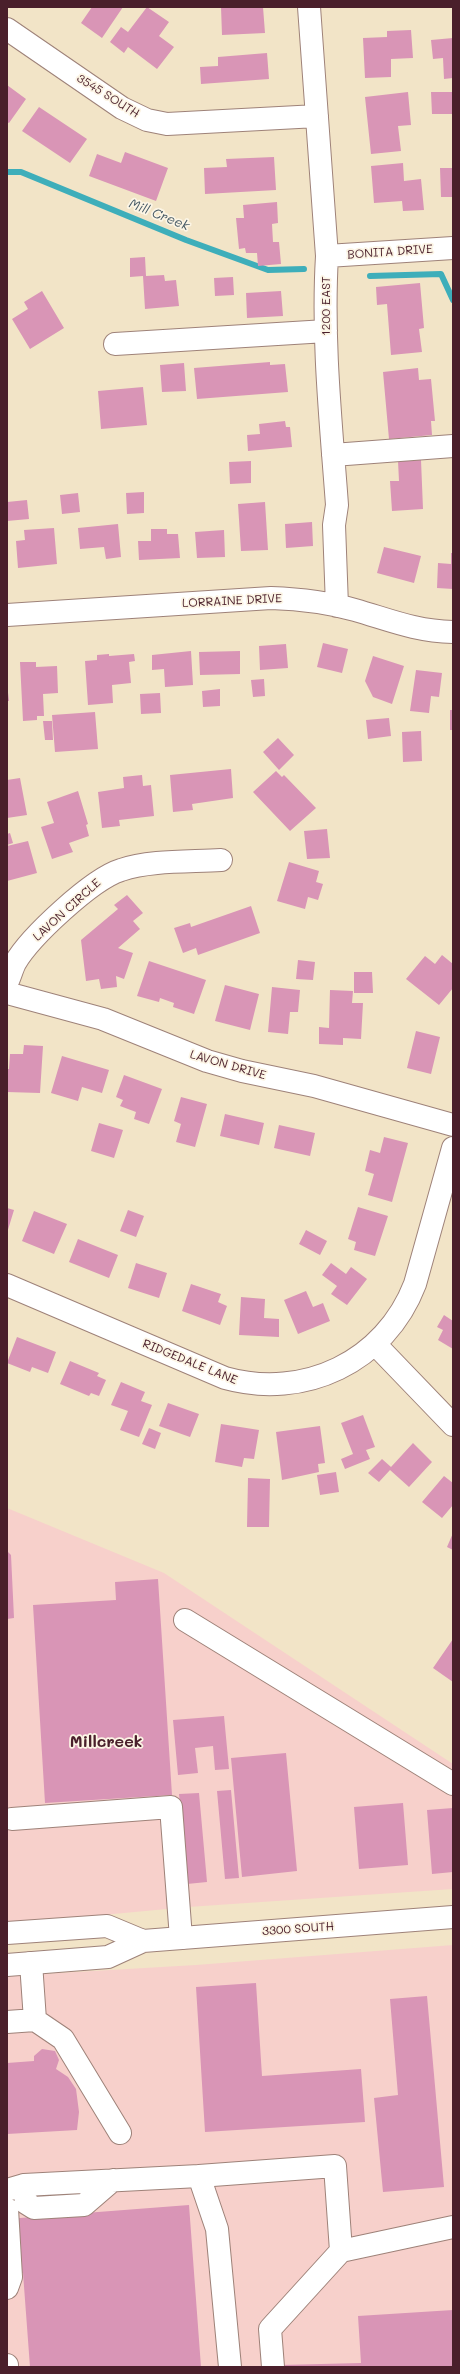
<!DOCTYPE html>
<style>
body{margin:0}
#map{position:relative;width:460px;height:2374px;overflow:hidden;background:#f2e4c7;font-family:Mali,sans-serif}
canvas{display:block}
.frame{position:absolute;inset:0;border:8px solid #4a1f2b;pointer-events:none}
</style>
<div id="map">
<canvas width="460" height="2374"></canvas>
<div class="frame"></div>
</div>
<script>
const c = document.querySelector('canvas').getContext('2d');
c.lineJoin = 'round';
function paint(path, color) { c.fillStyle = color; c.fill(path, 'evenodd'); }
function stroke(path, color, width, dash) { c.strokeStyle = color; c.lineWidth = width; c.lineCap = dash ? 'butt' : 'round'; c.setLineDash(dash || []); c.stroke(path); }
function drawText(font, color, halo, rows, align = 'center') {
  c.font = font + ' Mali,sans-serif'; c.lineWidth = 3.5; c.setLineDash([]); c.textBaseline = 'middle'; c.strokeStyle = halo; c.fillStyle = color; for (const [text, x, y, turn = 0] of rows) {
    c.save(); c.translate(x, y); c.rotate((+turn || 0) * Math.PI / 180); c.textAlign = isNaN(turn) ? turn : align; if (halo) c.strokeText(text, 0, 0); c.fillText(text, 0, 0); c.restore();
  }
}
const built = new Path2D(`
 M7,1508L164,1573L453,1764V1889L188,1907L7,1924Z
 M453,1945V2367H7V1976L196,1965Z`);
const stream = new Path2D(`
 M7,172H21L186,240L268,270L304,269
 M370,276L441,274L453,300`);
const building = new Path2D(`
 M92,7H123L102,38L81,23Z
 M147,7L169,22L159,36L174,47L157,69L128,47L124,53L110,42L121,27L128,32Z
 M221,7H263L265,33L222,35Z
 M411,30L413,58L391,59V77L365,78L363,38L387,37V31Z
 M453,38V78L444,79L443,58L433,59L431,40Z
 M267,53L269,79L201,84L200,67L218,66V57Z
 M7,85L26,99L9,123L7,122Z
 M408,92L411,125L398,126L401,151L371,154L365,97Z
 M431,92H453V114H432Z
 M39,107L87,139L70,163L22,131Z
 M125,152L168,168L156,201L89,176L97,154L121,163Z
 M274,157L276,190L205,194L204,168L227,167L226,159Z
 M403,163L404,181L421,179L424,210L403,211L402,201L374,203L371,166Z
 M440,168H453V197H441Z
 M277,202L278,223L272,224L273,242H279L281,264L258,266L257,253H246L245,248L239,249L236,218H244L243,205Z
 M145,257L146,276L164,275L165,281L176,280L179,306L145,309L143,276L130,277V258Z
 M233,277L234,295L215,296L214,278Z
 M420,283L424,328L419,329L422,352L391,355L387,304L377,305L376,287Z
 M42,291L64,328L30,349L12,319L28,309L24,302Z
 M281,291L283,316L247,318L246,293Z
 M270,362V365L285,364L288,392L197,399L194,368Z
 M184,363L186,391L162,392L160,365Z
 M418,368L419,380L431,379L435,421H431L432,435L389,439L383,372Z
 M143,387L147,425L101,429L98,391Z
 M285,421L286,427H290L292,447L248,451L247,435L260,434L259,424Z
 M421,460L423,509L392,511L390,481H399L398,461Z
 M251,461V483L230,484L229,462Z
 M144,492V513L127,514L126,493Z
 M78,493L80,512L62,514L60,495Z
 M27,500L29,519L7,521V502Z
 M265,502L268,550L241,551L238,504Z
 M312,522L313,546L286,548L285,524Z
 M118,524L121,557L106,559L104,547L80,549L78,528Z
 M54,528L57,564L18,568L16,541L25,540L24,530Z
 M151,529H167V534H178L180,558L139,560L138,541H151Z
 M224,530L225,557L197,558L195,532Z
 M384,547L421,556L414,583L377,573Z
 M451,553H453V589L437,588L438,563L451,564Z
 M323,643L348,649L342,673L317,667Z
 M286,644L288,668L260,670L259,646Z
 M191,651L193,685L165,687L164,669L152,670V655Z
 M240,651V674L200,675L199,652Z
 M109,654V656L134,654L135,661L129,662L131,683L112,685L113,703L88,705L85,661L97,660V655Z
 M373,656L404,666L392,704L373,697L365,681Z
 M20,662H36V667L57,666L58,693L43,694L44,716H37V720L23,721Z
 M416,670L442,673L439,697L431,696L429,713L410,711Z
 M264,679L265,696L253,697L251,680Z
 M7,684L9,701H7Z
 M220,689V706L203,707L202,691Z
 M160,693L161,713L141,714L140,694Z
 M450,710H453V730H450Z
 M95,712L98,749L55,752L52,715Z
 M389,718L391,736L368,739L366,720Z
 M43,721H52L53,740H45Z
 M421,731L422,761L403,762L402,732Z
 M278,738L294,755L279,770L263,752Z
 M231,769L233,798L192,804L193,810L173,812L170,775Z
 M276,771L282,777L284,775L316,808L290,831L253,792Z
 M142,775L143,786L151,785L154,816L119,820L120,826L102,828L98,792L124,788L123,777Z
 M20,778L27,815L7,818V780Z
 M78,791L88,824L86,825L89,836L69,843L73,852L52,859L41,827L54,823L47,802Z
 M327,829L330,858L307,859L304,831Z
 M10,833L13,843L7,845V834Z
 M28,841L37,873L7,881V846Z
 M289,862L319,871L316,882L323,884L318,900L308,897L305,909L277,901Z
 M127,895L143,913L133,921L140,929L118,948L133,953L124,979L116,976L117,987L101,989L99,979L86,981L81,940L118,909L114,905Z
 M251,906L260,933L198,955L196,948L183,953L174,928L190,923L191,927Z
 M442,955L453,964V988L439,1005L406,979L425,956L435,964Z
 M298,960L315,962L313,980L296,979Z
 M149,961L206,980L194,1014L173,1007L174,1003L160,998L159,1002L137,996Z
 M354,972H372L373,993H354Z
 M225,985L259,994L250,1030L215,1021Z
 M272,987L300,990L298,1012H290L288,1034L268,1032Z
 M330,990L353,991L352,1003H363L361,1039L343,1038V1045L319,1044V1027L329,1028Z
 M416,1031L440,1037L431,1074L407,1068Z
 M24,1045L43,1046L40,1093L7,1092V1069H9L10,1054H23Z
 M62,1056L109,1070L102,1093L82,1087L78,1101L51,1093Z
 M124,1075L162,1089L149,1124L134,1119L136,1112L120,1106L123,1100L116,1097Z
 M181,1097L207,1104L195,1147L176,1142L181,1124L174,1121Z
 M225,1114L264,1123L259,1145L220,1136Z
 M99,1123L123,1130L114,1158L91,1151Z
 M279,1125L315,1133L310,1156L274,1148Z
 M384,1137L408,1143L392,1202L368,1195L374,1174L365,1171L370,1150L380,1153Z
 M358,1207L388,1216L375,1256L354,1250L356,1242L348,1239Z
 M7,1208L14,1210L7,1233Z
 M128,1210L144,1216L136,1237L120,1231Z
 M34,1211L67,1224L54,1254L22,1241Z
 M306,1230L327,1241L320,1255L299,1244Z
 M78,1239L118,1255L109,1278L69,1262Z
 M136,1263L167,1273L159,1298L128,1288Z
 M331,1263L346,1274L351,1267L367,1279L347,1305L331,1294L337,1286L322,1275Z
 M191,1284L221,1294L218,1302L227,1306L220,1325L182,1311Z
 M306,1291L313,1307L323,1303L330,1321L298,1334L284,1300Z
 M241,1297L265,1299L264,1318L279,1319V1337L239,1335Z
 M444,1315L453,1321V1349L438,1340L443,1330L437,1327Z
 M17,1337L56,1352L48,1373L32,1367L30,1372L7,1363Z
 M70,1361L99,1373L97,1376L106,1380L99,1396L91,1393L89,1396L60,1384Z
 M121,1382L145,1392L141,1401L152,1405L139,1437L120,1430L128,1411L111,1405Z
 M168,1403L199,1414L190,1437L159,1426Z
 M363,1415L375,1447L366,1450L370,1459L345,1469L341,1459L353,1454L341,1423Z
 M221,1424L259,1430L254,1459L244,1458L242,1467L215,1462Z
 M320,1426L325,1463L318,1464L319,1472L282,1480L276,1432Z
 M149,1428L161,1433L155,1449L142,1444Z
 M413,1443L432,1462L409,1487L390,1470L379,1482L368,1473L382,1459L391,1467Z
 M336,1472L339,1492L320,1495L317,1475Z
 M444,1476L453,1483V1505L442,1518L422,1502Z
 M248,1478L270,1479L269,1527H247Z
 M453,1533V1550L447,1547Z
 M7,1551L11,1555L14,1618L7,1619Z
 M158,1579L172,1795L45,1803L33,1605L116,1600L115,1582Z
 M453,1639V1682L433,1668Z
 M224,1716L229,1769L215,1770L213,1746L195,1748L198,1773L178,1775L173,1720Z
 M286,1753L297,1871L242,1877L231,1758Z
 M231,1790L239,1878L225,1879L217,1791Z
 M199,1793L207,1882L187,1884L179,1794Z
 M403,1803L408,1865L359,1869L354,1807Z
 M453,1808V1872L432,1874L427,1810Z
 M256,1983L262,2076L361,2069L365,2122L205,2132L196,1987Z
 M427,1996L444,2187L383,2192L374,2098L398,2095L390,1999Z
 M42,2049L55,2051L59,2060L56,2069L68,2077L76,2089L79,2112L77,2130L7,2134V2063L34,2061V2056Z
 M189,2205L201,2367H30L23,2273L7,2274V2219Z
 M453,2310V2367H281V2365L361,2363L358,2316Z`);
const minor = new Path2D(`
 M309,7L327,256C322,339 331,423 337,505L334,525L337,606
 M7,29L122,108L147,120L167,124L317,116
 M327,256L453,248
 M115,344L326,331
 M333,455L453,446
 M7,615L271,598C300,599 327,602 355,610C390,620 415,631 453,632
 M7,983C10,977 12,969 15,963C30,937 92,879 121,870C150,860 190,862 221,860
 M7,993L103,1019L207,1061L242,1071L314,1086L453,1125
 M7,1285L225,1378C304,1400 385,1362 415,1284L453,1148
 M375,1344L453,1425
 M185,1620L453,1784
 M12,1819L171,1807L181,1938
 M35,2020L63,2039L120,2133
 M7,2022L35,2020L31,1963
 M199,2176L335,2166L341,2251L453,2227
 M24,2185L26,2203L34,2208L84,2205L113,2180
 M7,2190L24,2185L199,2176L217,2229L230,2367
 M7,2209L11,2277L7,2288
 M7,2365V2367
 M273,2367L270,2329L341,2251`);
const major = new Path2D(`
 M7,1933L107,1926L143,1941
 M7,1965L108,1957L143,1941L453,1917`);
const streetNames = [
 ["3545 SOUTH",108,96,32],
 ["BONITA DRIVE",390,252,-4],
 ["1200 EAST",326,306,-90],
 ["LORRAINE DRIVE",232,601,-3],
 ["LAVON CIRCLE",67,910,-42],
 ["LAVON DRIVE",228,1065,16],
 ["RIDGEDALE LANE",190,1362,22],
 ["3300 SOUTH",298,1929,-4]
];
const waterNames = [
 ["Mill Creek",159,215,22]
];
const districtNames = [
 ["Millcreek",106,1742]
];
paint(built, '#f7d0cb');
stroke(stream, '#3eaeba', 6);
paint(building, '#d995b6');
stroke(minor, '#9e8279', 24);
stroke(major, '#9e8279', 24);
stroke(minor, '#fff', 22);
stroke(major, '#fff', 22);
drawText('12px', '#4a1f2b', '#fcf5e5', streetNames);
drawText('italic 13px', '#455864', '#fcf5e5', waterNames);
drawText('bold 16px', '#4a1f2b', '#fcf5e5', districtNames);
</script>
